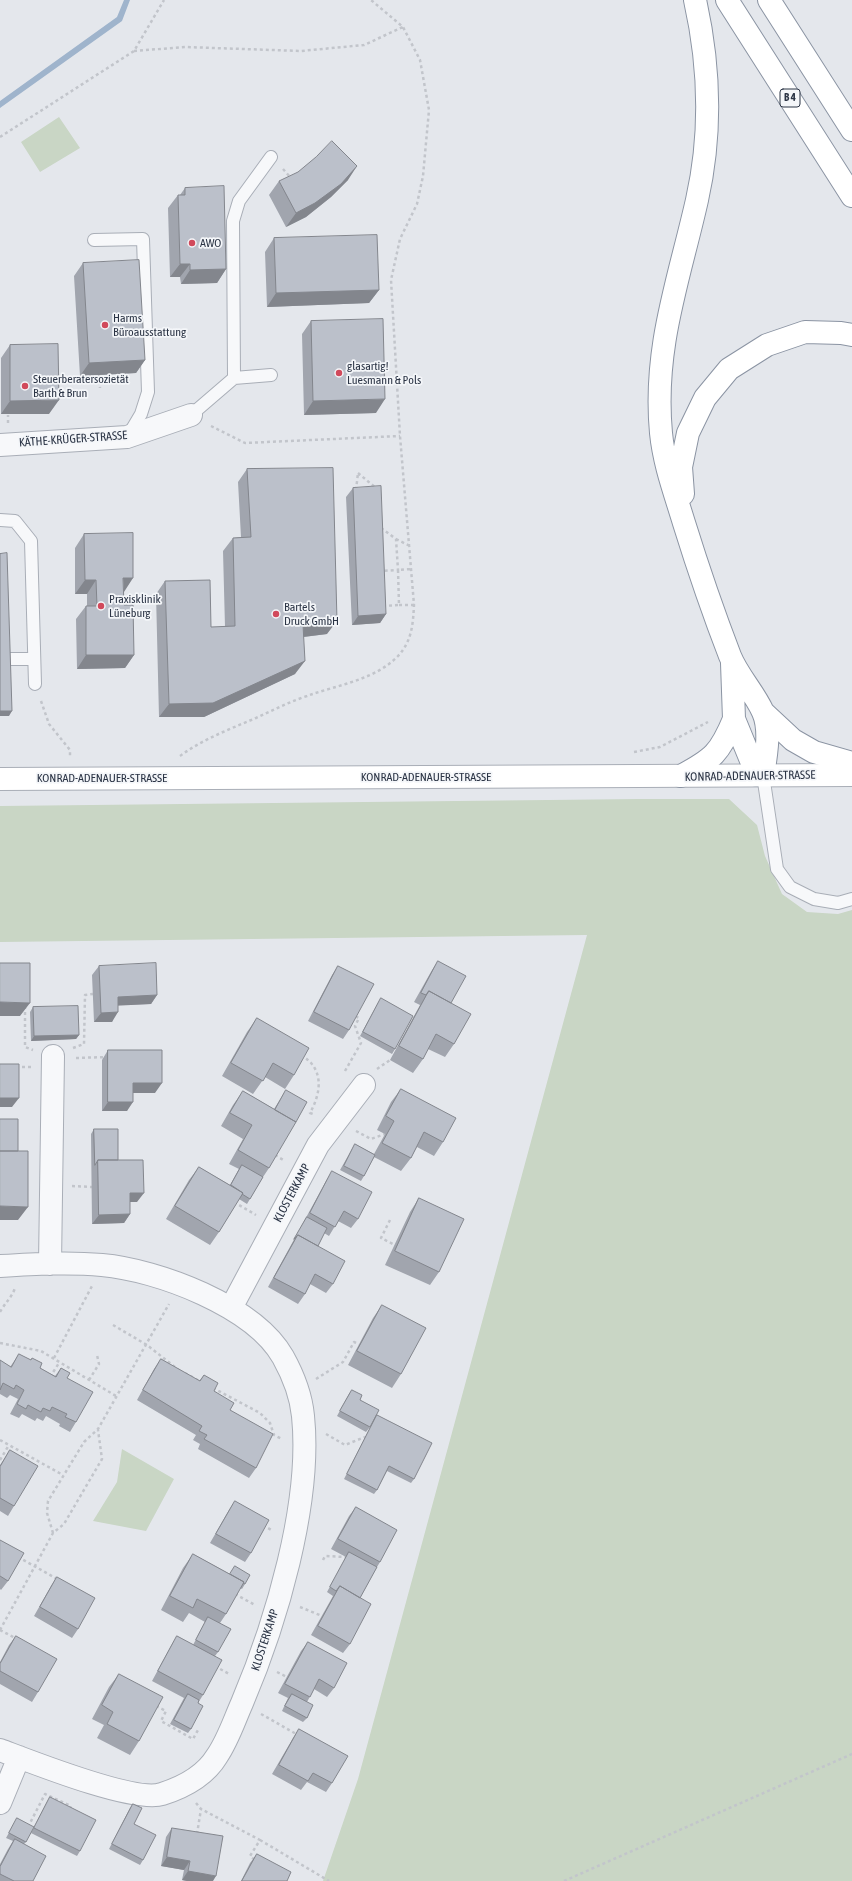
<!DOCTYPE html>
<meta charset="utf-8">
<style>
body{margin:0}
canvas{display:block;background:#e4e7ec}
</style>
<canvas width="852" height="1881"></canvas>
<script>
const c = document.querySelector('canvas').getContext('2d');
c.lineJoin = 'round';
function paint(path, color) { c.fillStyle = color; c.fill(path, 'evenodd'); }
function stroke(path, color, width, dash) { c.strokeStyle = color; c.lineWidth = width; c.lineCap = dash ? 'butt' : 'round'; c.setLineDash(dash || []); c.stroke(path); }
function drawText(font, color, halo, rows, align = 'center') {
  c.font = font + ' "Asap Condensed",sans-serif'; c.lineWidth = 3.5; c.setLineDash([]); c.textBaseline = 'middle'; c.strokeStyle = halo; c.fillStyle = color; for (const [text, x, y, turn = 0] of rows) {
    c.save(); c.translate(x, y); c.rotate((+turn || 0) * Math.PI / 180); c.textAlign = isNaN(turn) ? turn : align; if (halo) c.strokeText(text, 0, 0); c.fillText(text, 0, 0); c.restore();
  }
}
const green = new Path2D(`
 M59,117L80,148L40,172L21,142Z
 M639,799H729L757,825L765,856L782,894L807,912L838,914L852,910V1881H323L358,1779L587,935L0,942V806Z
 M122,1449L174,1479L146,1531L93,1521L117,1482Z`);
const water = new Path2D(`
 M124,0H130L122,21L0,108V101L117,17Z`);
const path = new Path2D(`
 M134,51L185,47L301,51L364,45L403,27
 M0,137L134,51L164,0
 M283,169L290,177
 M99,375L100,388
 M8,423V415
 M211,426L245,443L400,436
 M358,473L376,488
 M356,490L358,473
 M381,528L396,539L398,570L381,571
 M396,539L410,546
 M399,605H414
 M383,606L399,605L398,570L412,569
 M41,701L49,724L70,750V757
 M634,752L660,747L708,722
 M180,756C203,739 230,729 256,718C273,710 289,702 307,696C337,685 375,680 398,656C412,641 413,624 414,605L400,436L391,280L400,239L417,204L423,176L429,110L420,60L403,27L371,0
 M25,1006V1047L33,1050
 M73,1048L84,1044L85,995L93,994
 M301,1055C325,1069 321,1093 310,1113L313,1114
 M76,1058L107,1057
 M16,1067H31
 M377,1069L390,1060
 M345,1071L361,1043L355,1026L359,1018L355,1016
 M356,1131L371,1139L385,1134
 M275,1155L285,1161
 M72,1186L92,1187
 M234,1202L256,1215
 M390,1220L381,1238L395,1245
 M0,1312C5,1303 12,1297 15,1288
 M113,1325L147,1345L180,1371
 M0,1343L41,1351L116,1396
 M54,1358L92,1286
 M185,1373L201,1382
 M50,1377L59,1363
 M316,1379L343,1362L354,1342L359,1344
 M89,1380L99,1364L97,1355
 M213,1388L260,1413L270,1423L274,1435L282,1439
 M326,1434L345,1445L365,1437
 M0,1440L63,1475
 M0,1460L9,1445
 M263,1525L273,1531
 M53,1533L47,1513L48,1501L84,1442L98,1429L169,1304
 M18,1557L59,1580
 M323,1560L325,1556L346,1557
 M235,1594L255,1605
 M300,1607L322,1616
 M0,1630L53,1533L64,1524L102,1459L98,1430
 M0,1630L17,1639
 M215,1666L229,1674
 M277,1672L287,1677
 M156,1706L166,1711L161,1721L193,1739L198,1730
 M261,1714L298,1735
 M196,1803L201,1809L260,1840L250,1856L255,1860
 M28,1827L45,1794L71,1806L69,1810
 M197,1834L201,1809
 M260,1840L329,1881
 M564,1881L852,1754`);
const lane = new Path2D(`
 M94,240L143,239L148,392L141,414L128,436
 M234,378L271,375
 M191,415L234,378L233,221L239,201L271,157
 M0,520L15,521L31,541L35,684
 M7,659H34
 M763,775L777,869L790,887L814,899L838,903L852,899`);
const street = new Path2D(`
 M0,445L127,437L191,415
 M50,1264L53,1056
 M0,1266C34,1264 68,1262 102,1265C158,1270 254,1306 283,1357C293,1375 301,1395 303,1416C312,1503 276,1623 242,1703C234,1721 228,1740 217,1756C205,1776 184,1787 162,1794C134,1803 32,1762 0,1750
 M231,1308L318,1145L364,1085
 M0,1803L19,1757`);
const secondary = new Path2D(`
 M0,779L852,775`);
const highway = new Path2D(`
 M695,0C710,67 712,133 697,200C679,280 653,348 661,433C664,464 675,493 684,523C698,568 713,612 730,656C738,676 754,692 763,712C771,730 766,756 763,775
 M727,0L852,196
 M769,0L852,130
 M683,494L681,467L688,433L705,398L729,369L767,345L805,332L841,333L852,335
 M732,663L734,719L757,775
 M764,713L793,740L814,752L852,763
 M681,776C713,759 720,753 734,719`);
const wall = new Path2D(`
 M348,180L331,197L306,217L286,227L269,195L279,181Z
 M185,188L226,269L217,283L181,284L180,277H170L168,208L178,195H180Z
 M274,238L379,290L369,303L267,307L265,252Z
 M83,263L145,360L136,373L80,376L74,276Z
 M311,321L376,413L304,415L302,334Z
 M10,345L49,414H1V358Z
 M247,469L327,634L304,637L295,674L204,717H159L156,594L165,581L211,627H225L223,551L233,538L241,537L238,482Z
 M353,488L386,614L380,623L352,625L346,497Z
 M84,534L124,592V605L134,655L125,668L77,669L76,619L86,606H87V594H75V548Z
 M438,961L451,1003L454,1044L445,1057L428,1049L423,1059L413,1073L390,1060L420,1005L414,1002L432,970Z
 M99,966L157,995L151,1004L118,1005L112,1022H94L92,975Z
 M338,966L349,1030L343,1039L308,1021L332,975Z
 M381,998L395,1049L392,1054L360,1036L378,1003Z
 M33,1007L79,1035L76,1039L31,1041L30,1012Z
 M257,1018L294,1075L285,1089L265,1077L253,1094L222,1076L247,1032Z
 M108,1050L155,1093H133L127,1111H102V1060Z
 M401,1089L443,1142L434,1156L417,1147L411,1158L401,1171L374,1157L364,1176L361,1181L340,1170L352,1149L355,1144L374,1154L385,1134L377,1130L391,1102Z
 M286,1090L269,1168L263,1177L247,1204L239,1199L219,1232L210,1245L166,1219L189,1180L199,1167L230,1185L239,1169L229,1164L243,1139L221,1126L233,1105L243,1091L274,1109Z
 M94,1129L118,1160L137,1202H130V1214L124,1223L92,1224L91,1134Z
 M332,1171L358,1219L351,1228L338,1221L329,1236L324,1233L318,1246L333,1284L326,1293L310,1284L305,1294L298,1304L268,1287L326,1181Z
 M419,1198L439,1272L430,1285L385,1265L410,1212Z
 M382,1305L401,1374L392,1388L348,1365L373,1318Z
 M19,1354L40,1368L55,1376L61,1368L67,1378L76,1422L70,1432L59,1426L60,1424L46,1416L43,1421L37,1418L35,1421L22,1414L19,1418L10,1414L18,1399L10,1395L7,1398L0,1394V1360L10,1367Z
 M161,1359L199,1381L204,1375L214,1391L230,1410L256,1468L249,1478L198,1449L200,1444L193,1440L196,1435L137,1400L154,1369Z
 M352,1390L360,1400L370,1427L366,1432L337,1416L349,1394Z
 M377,1415L414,1479L411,1483L387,1471L377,1490L374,1494L344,1479L374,1420Z
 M10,1450L14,1506L8,1516L0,1511V1465Z
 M235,1501L251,1553L245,1562L210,1543L229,1510Z
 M356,1507L380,1562L377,1567L360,1598L350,1644L343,1653L311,1635L333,1596L327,1592L346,1557L331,1549L349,1516Z
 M0,1540L8,1581L1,1590L0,1589Z
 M193,1554L230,1574L235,1566L245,1584L242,1589L240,1588L226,1614L220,1623L218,1652L215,1656L203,1695L198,1703L191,1729L188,1733L170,1724L184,1698L152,1681L171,1646L177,1636L193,1645L205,1622L189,1613L183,1622L161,1610L183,1568Z
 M57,1577L78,1629L72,1638L34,1616L51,1586Z
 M16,1636L38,1692L32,1702L0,1684V1662L9,1645Z
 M308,1642L334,1688L327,1697L314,1689L307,1702V1718L303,1722L282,1711L288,1698L278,1693L301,1651Z
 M119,1674L139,1741L130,1755L97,1738L104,1725L92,1719L109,1687Z
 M299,1729L332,1783L326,1792L307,1782L301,1790L272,1774L293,1738Z
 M50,1797L80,1851L77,1856L31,1833L47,1802Z
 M133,1804L134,1824L143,1860L140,1865L109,1849L130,1808Z
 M17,1818L26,1842L24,1844L33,1881H0V1864L8,1849L13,1841L6,1838Z
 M172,1828L213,1881H187L182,1880L184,1870L161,1866L166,1837Z
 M257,1854L287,1881H241L250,1863Z`);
const shadedWall = new Path2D(`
 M357,166L348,180L331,197L306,217L286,227L296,213Z
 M180,264H190L180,277H170Z
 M226,269L217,283L181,284L190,270Z
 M379,290L369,303L267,307L276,293Z
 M145,360L136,373L80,376L89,363Z
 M385,399L376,413L304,415L313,401Z
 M59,400L49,414H1L10,401Z
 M123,578H133L124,592Z
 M85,580H96L87,594H75Z
 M386,614L380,623L352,625L358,616Z
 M337,621L327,634L294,638L303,625Z
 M86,655H134L125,668L77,669Z
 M305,661L295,674L204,717H159L169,704Z
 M0,711H12L9,716H0Z
 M157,995L151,1004L111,1006L118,997Z
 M0,1002L30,1003L20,1016H0Z
 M118,1012L112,1022H94L101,1013Z
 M79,1035L76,1039L31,1041L34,1036Z
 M133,1083H162L155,1093H127Z
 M0,1098H19L12,1107H0Z
 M108,1102H133L127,1111H102Z
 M130,1193H144L137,1202H124Z
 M0,1206L28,1207L18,1220H0Z
 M130,1214L124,1223L92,1224L99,1215Z
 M167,1857L190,1861L184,1870L161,1866Z
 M188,1871L216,1876L213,1881H187L182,1880Z`);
const building = new Path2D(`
 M332,141L357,166L341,184L315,203L296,213L279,181L298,172L316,157Z
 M224,186L226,269L190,270V264H180L178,195H185V188Z
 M377,235L379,290L276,293L274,238Z
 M139,260L145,360L89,363L83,263Z
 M383,319L385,399L313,401L311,321Z
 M58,344L59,400L10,401V345Z
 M333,468L337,621L303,625L305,661L213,703L169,704L165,581L210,580L211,627L235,626L233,538L251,537L247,469Z
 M381,486L386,614L358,616L353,488Z
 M133,533V578H123L124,605H133L134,655H86V606H97L96,580H85L84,534Z
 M7,553L12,711H0V554Z
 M438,961L466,976L451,1003L429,991L426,995L421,993Z
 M0,963H30V1003L0,1002Z
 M156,963L157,995L118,997V1012L101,1013L99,966Z
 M338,966L374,984L349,1030L314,1012Z
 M429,991L471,1014L454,1044L436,1034L423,1059L399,1046Z
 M381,998L413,1016L395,1049L363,1032Z
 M78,1006L79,1035L34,1036L33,1007Z
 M257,1018L309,1048L294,1075L273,1063L263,1081L231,1063Z
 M108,1050H162V1083H133V1102H108Z
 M0,1064H19V1098H0Z
 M401,1089L456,1118L443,1142L424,1132L411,1158L382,1143L394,1121L386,1116Z
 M286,1090L307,1102L296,1122L275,1110Z
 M243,1091L296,1122L269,1168L238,1150L252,1125L230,1113Z
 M0,1119H18V1151H0Z
 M94,1129H118V1160H98L95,1165Z
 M355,1144L375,1155L364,1176L344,1166Z
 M0,1151H28V1207L0,1206Z
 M98,1160H143L144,1193H130V1214L99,1215Z
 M242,1165L263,1177L250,1199L242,1194L243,1193L231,1185Z
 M199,1167L243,1193L219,1232L175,1206Z
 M332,1171L372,1192L358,1219L344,1211L335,1227L310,1213Z
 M419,1198L464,1219L439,1272L395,1251Z
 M307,1217L327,1228L318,1246L298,1235L294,1239Z
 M298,1235L345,1261L333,1284L315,1274L305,1294L274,1278Z
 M382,1305L426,1328L401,1374L357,1351Z
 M19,1354L31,1360L32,1358L42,1363L40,1368L56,1377L61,1368L70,1373L67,1378L93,1392L76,1422L65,1417L67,1414L52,1407L50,1411L43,1408L41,1412L28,1405L26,1409L17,1404L24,1390L16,1385L14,1389L3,1383L0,1390V1360L11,1367Z
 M161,1359L200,1381L204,1375L218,1383L214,1391L234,1403L230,1410L273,1434L256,1468L204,1439L207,1435L199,1431L202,1426L143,1390Z
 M352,1390L362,1395L360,1400L379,1410L370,1427L340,1411Z
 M377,1415L432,1443L414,1479L389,1466L377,1490L347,1474Z
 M10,1450L38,1466L14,1506L0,1498V1467Z
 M235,1501L269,1520L251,1553L216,1534Z
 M356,1507L397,1530L380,1562L338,1539Z
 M0,1540L24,1553L8,1581L0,1576Z
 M349,1552L377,1567L360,1598L340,1586L336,1591L330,1587Z
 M193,1554L244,1582L226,1614L197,1599L193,1608L170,1596Z
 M235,1566L250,1575L245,1584L243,1583L244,1582L230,1574Z
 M57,1577L95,1598L78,1629L40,1607Z
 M340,1586L371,1604L350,1644L318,1626Z
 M208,1617L231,1629L218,1652L196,1640Z
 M16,1636L57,1659L38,1692L0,1671V1664Z
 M177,1636L222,1660L203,1695L158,1671Z
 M308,1642L347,1663L334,1688L319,1679L310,1697L285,1684Z
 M119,1674L163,1697L139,1741L107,1724L113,1712L102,1705Z
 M188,1694L199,1700L198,1703L203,1706L191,1729L174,1720Z
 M292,1694L313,1705L307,1718L285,1706Z
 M299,1729L348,1756L332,1783L313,1773L308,1781L279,1765Z
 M50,1797L96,1820L80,1851L34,1828Z
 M133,1804L142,1808L134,1824L156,1835L143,1860L112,1844Z
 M17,1818L34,1827L26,1842L9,1833Z
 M172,1828L223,1836L216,1876L188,1871L190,1861L167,1857Z
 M15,1839L46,1856L33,1881H14L0,1874V1867Z
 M257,1854L291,1872L287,1881H242Z`);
const markers = [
 [192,243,4,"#d1495b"],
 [105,325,4,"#d1495b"],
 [339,373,4,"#d1495b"],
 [25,386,4,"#d1495b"],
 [101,606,4,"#d1495b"],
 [276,614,4,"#d1495b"]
];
const shields = [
 [790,98,20]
];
const shieldNames = [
 ["B 4",790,98]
];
const poiNames = [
 ["AWO",200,243],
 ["Harms",113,318],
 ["Büroausstattung",113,332],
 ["glasartig!",347,366],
 ["Luesmann & Pols",347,380],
 ["Steuerberatersozietät",33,379],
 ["Barth & Brun",33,393],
 ["Praxisklinik",109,599],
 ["Lüneburg",109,613],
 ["Bartels",284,607],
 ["Druck GmbH",284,621]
];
const streetNames = [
 ["KÄTHE-KRÜGER-STRASSE",73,439,-4],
 ["KONRAD-ADENAUER-STRASSE",750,776,-1],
 ["KONRAD-ADENAUER-STRASSE",426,777],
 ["KONRAD-ADENAUER-STRASSE",102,778],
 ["KLOSTERKAMP",292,1193,-62],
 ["KLOSTERKAMP",265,1640,-72]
];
paint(green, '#c9d6c5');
paint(water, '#9fb4cc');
stroke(lane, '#a9aeb7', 14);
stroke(street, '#a9aeb7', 24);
stroke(secondary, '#a9aeb7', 24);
stroke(highway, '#8b94a3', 24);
stroke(path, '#c2c5cb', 2.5, [3, 3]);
stroke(lane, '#f7f8fa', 12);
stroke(street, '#f7f8fa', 22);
stroke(secondary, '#fff', 22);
stroke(highway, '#fff', 22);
paint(wall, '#a1a5ae');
paint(shadedWall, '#83868d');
paint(building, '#bbc0ca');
stroke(building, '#83868d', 1);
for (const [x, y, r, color] of markers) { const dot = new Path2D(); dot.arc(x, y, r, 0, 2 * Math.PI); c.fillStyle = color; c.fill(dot); stroke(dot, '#f4f6f9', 1.5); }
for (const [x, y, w] of shields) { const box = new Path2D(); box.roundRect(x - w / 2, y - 9, w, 18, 3); c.fillStyle = '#f4f6f9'; c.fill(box); stroke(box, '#2b3445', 1); }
drawText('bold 11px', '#2b3445', null, shieldNames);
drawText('12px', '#2b3445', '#f4f6f9', poiNames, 'left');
drawText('12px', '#2b3445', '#f4f6f9', streetNames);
</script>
